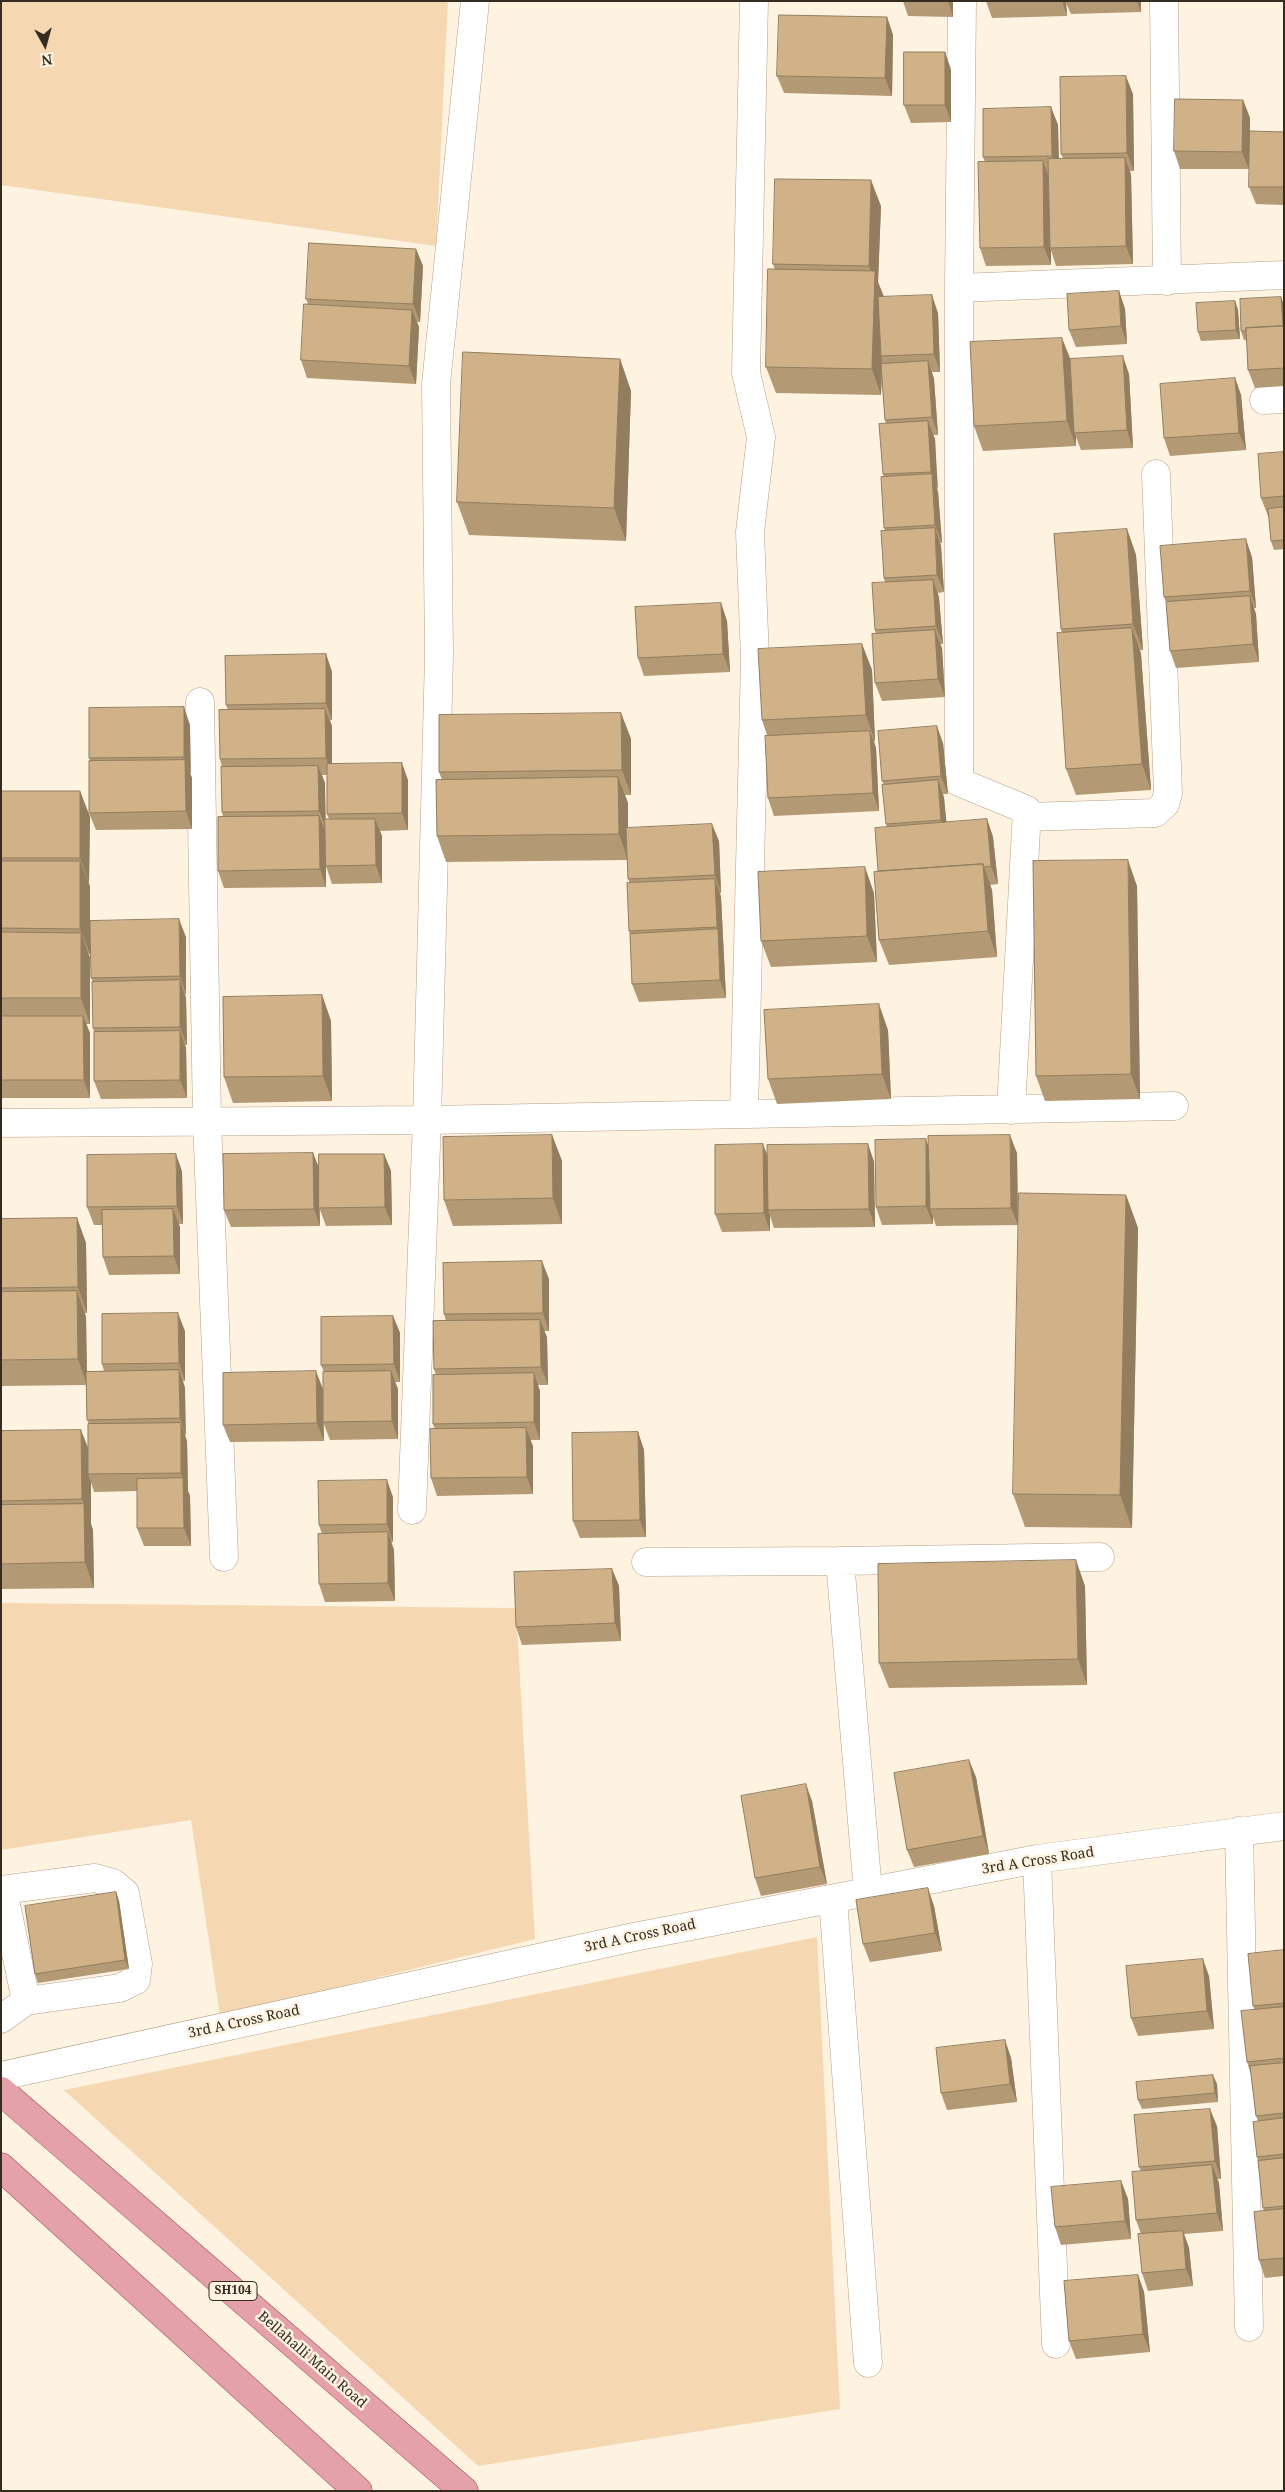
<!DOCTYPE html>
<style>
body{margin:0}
#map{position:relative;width:1285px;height:2492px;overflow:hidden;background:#fef2e1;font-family:"Noto Serif",serif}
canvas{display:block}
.frame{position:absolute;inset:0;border:2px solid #342c21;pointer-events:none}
.north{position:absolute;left:20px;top:20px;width:50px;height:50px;-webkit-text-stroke:4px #fef2e1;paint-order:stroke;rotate:173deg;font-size:14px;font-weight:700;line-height:20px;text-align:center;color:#342c21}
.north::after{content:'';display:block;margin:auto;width:18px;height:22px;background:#342c21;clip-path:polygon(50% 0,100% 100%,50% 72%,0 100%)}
</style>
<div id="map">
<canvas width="1285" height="2492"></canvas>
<div class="frame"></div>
<div class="north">N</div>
</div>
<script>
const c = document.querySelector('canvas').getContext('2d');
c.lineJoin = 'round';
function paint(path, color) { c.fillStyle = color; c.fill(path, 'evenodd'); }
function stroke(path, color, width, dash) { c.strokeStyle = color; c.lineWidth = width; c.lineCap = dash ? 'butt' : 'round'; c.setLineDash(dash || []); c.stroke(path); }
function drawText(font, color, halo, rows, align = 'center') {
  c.font = font + ' "Noto Serif",serif'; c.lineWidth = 5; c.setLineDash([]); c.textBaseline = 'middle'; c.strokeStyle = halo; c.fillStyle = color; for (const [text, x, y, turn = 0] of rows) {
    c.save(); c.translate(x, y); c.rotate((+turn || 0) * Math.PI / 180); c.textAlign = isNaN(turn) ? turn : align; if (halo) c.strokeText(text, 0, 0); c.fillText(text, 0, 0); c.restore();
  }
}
const green = new Path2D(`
 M1,1H448L436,246L1,185Z
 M1,1603L516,1608L535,1939L220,2016L191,1820L1,1850Z
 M817,1937L840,2409L478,2466L64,2090Z`);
const minor = new Path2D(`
 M962,1L959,288V782L1027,810L1011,1110
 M1164,1L1167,281
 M959,288L1284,275
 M1264,400L1284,399
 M200,702L207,1120L224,1557
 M1027,817L1155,813L1165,804L1168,793L1156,474
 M744,1113L755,659L750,532L761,437L746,373L754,1
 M1,1123L427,1120L1174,1106
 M412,1510L427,1120L439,655L436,384L475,1
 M646,1562L840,1561
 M1239,1831L1249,2327
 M1037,1859L1056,2344
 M1,1890L95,1878L113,1883L125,1893L138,1964L136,1980L120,1988L26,2001L1,2019
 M3,1890L26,2001
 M868,1892L840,1561L1100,1557
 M833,1899L868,2363
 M1,2076L634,1937L1037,1859L1284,1826`);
const major = new Path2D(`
 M1,2091L464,2491
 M1,2167L358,2491`);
const wall = new Path2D(`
 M903,1H953V17L908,16Z
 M986,1H1141V12L1071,14L1066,3L1067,16L992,18Z
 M887,17L893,35L892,96L784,93L777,76Z
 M945,52L951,70V122L911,123L904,105Z
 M1133,94L1134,171H1130L1131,175L1133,264L1056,266L1051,250V265L986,266L980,248L985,162L983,157L1051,107L1058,125L1059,158H1063L1061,154Z
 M1243,100L1250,118L1249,169H1180L1174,151Z
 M1284,132V205L1256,204L1249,187Z
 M881,206L878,282L884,297L938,313L940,372H932L934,379L938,435H933L935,439L937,490L938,492L942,543H940L941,546L944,592L938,593L939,598L943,644H940L942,648L945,697L882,701L875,683L876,634L875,630L885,583L884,578L886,531L884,528V477L883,474L886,424L885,420L882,377L881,395L776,393L766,367L775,270L773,264Z
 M416,249L423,266L420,322H417L419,327L416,384L307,378L301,360L308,304L306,299Z
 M1119,291L1125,309L1127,344L1076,347L1069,330Z
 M1281,297L1284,305V386L1255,388L1248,370L1247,340H1244L1241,331Z
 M1235,301L1238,310L1240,339L1201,341L1198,332Z
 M620,359L631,391L626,541L469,535L457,502Z
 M1070,359L1129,374L1133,448L1081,450L1076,437V446L983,451L974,426Z
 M1235,378L1241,395L1246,450L1170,456L1164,438Z
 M1284,452V549L1274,550L1271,541L1269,515L1268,516L1261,498Z
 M1127,529L1136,555L1143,650H1140L1141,654L1151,790L1076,795L1066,769L1062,633L1061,629Z
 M1252,557L1256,608H1254L1256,614L1259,662L1176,668L1170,651L1166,602L1164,597Z
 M721,603L727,621L730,672L644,676L638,658Z
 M862,644L872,670L875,741H874L876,748L879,811L774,816L768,798L767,735L762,720Z
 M326,654L332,672V720H330L332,726V764L408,780V830L380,831L382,836V883L332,884L326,866V887L224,888L218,871L223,817L222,812V767L220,759L228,710L226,705ZM322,775H327V814L329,819H325V783Z
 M621,713L631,739V795H625L628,803V828L719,841L721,893H720L721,897L726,998L639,1002L632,984L630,934L629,931L630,883L628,879L627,860L446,862L437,836L442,780L439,772Z
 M190,725V774L192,778V829L96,830L89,813L90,761L89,758Z
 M943,743L948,794H943L944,798L946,823L987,819L993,837L998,884L990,885L992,890L997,957L889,965L879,940L878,871L887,827L886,824L884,785L882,781Z
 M1,791H80L90,817L89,883L90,887V954H89L90,958V1024H86L90,1033V1098H1Z
 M1137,886L1140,1099L1045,1101L1036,1076Z
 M874,893L877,962L771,967L761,941Z
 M186,937V994H185L186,998L187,1045H185L186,1048L187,1098L101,1099L94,1081V1032L93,1028V982L91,978Z
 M322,995L331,1021L332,1101L233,1103L224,1077Z
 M888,1030L891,1099L777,1104L768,1079Z
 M552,1135L562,1161V1224L453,1226L444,1200Z
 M868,1144L874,1162L875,1227L774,1228L770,1216V1231L722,1232L715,1214L767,1156Z
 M929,1148L1017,1153L1018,1225L936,1226L933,1217V1224L882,1225L876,1207Z
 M313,1153L319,1168L384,1154L391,1171L392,1225L326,1226L320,1210V1226L231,1227L224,1210Z
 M182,1171L183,1224H178L180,1227V1274L109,1275L103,1257L102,1225H94L87,1207Z
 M1126,1195L1138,1228L1132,1528L1025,1527L1013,1494Z
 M77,1218L86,1243L87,1313H85L86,1317L87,1372L104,1371L102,1364L185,1331V1381H183L185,1388V1436L187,1441L188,1491L190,1496L191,1546H144L137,1528V1491L94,1492L91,1482V1524L93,1530L94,1588L1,1589V1431L88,1448L89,1424L87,1420L86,1385L1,1386V1219Z
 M549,1279V1331H544L547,1337L548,1385H538L540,1391V1440H530L533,1446V1494L437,1496L431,1478L435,1429L433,1424L436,1375L434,1369L446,1321L444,1314Z
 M393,1316L400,1333V1382H395L398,1389V1439L330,1440L323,1422L324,1441L230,1442L223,1425L323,1389L324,1372L321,1365Z
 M638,1432L644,1450L646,1537L580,1538L573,1521Z
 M393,1497V1542H391L394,1550L395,1601L325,1602L319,1584L322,1534L319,1525Z
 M612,1569L619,1586L621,1641L522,1645L516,1627Z
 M1085,1586L1087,1685L889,1688L879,1663Z
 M976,1777L989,1854L914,1867L907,1850Z
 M812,1801L827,1884L761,1896L755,1878Z
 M116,1892L119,1901L129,1969L38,1983L35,1974Z
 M934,1906L942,1951L870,1962L863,1944Z
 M1284,1950V2276L1265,2278L1259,2260L1264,2211L1263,2208L1258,2161L1257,2157L1258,2121L1256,2116L1251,2075L1247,2062L1255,2010L1253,2006Z
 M1209,1976L1214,2029L1138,2036L1131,2018Z
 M1005,2040L1011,2058L1017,2102L947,2110L941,2093Z
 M1217,2084L1218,2102L1142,2109L1138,2100Z
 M1217,2126L1221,2179H1217L1219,2183L1223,2231L1184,2234L1189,2248L1193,2286L1148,2291L1142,2273L1141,2234L1136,2220L1141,2171L1139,2167Z
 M1121,2181L1128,2199L1131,2239L1061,2245L1055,2227Z
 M1138,2275L1144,2292L1150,2352L1076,2359L1069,2341Z`);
const shadedWall = new Path2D(`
 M948,1H953V17Z
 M1062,1H1066L1067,16Z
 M1137,1H1141V12Z
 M887,17L893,35L892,96L885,78Z
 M945,52L951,70V122L945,105Z
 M1126,76L1133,94L1134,171L1127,153Z
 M1243,100L1250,118L1249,169L1242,152Z
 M1051,107L1058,125L1059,174L1052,156Z
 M1125,158L1131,175L1133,264L1126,246Z
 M1043,161L1049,178L1050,248L1051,250V265L1044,247Z
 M871,180L881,206L878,282L884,297L881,356L882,361L881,395L872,369L874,281L869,266Z
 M416,249L423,266L420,322L413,304Z
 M1119,291L1125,309L1127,344L1121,326Z
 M932,295L938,313L940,372L934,354Z
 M1281,297L1284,305V331L1283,329Z
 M1235,301L1238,310L1240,339L1236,330Z
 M412,310L419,327L416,384L409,366Z
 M1062,338L1072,363L1074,433L1076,437V446L1067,421Z
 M1123,356L1129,374L1133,448L1127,430Z
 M620,359L631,391L626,541L614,508Z
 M928,361L934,379L938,435L932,417Z
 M1235,378L1241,395L1246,450L1239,433Z
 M928,421L935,439L938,490L931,472Z
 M932,474L938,492L942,543L935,525Z
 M935,528L941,546L944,592L937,575Z
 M1127,529L1136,555L1143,650L1133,624Z
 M1246,539L1252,557L1256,608L1250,591Z
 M933,580L939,598L943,644L936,626Z
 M1250,596L1256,614L1259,662L1253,644Z
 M721,603L727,621L730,672L723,654Z
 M1132,628L1141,654L1151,790L1142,764Z
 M935,630L942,648L945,697L938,679Z
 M862,644L872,670L875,741L866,715Z
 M326,654L332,672V720L326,703Z
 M184,707L190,725L191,774L184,757Z
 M325,709L332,726V775L326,758Z
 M621,713L631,739V795L622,770Z
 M937,726L943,743L948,794L941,776Z
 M870,731L876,748L879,811L873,793Z
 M185,760L192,778V829L186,811Z
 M402,763L408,780V830L402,813Z
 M318,766L325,783L326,828L319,811Z
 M618,777L628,803V860L619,834Z
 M938,780L944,798L948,837L941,820Z
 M80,791L90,817L89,883L80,858Z
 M319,816L326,833V887L320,869Z
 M375,819L382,836V883L376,865Z
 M987,819L993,837L998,884L991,866Z
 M712,824L719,841L721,893L715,875Z
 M1128,860L1137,886L1140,1099L1131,1074Z
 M80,861L90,887V954L80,929Z
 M983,864L992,890L997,957L988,931Z
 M865,867L874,893L877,962L867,936Z
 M715,879L721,897L726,998L720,980Z
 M179,919L186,937V994L180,976Z
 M81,933L90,958V1024L81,998Z
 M180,980L186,998L187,1045L180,1027Z
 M322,995L331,1021L332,1101L323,1076Z
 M879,1004L888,1030L891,1099L882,1074Z
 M83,1016L90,1033V1098L84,1080Z
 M180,1031L186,1048L187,1098L180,1080Z
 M552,1135L562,1161V1224L553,1198Z
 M1010,1135L1017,1153L1018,1225L1011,1208Z
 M926,1139L932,1157L930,1209L933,1217V1224L926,1206Z
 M763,1144L770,1162L768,1210L770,1216V1231L764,1213Z
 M868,1144L874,1162L875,1227L869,1209Z
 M313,1153L320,1171L319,1208L320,1226L314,1209Z
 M176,1154L182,1171L183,1224L177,1206Z
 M384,1154L391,1171L392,1225L385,1207Z
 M1126,1195L1138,1228L1132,1528L1120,1495Z
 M173,1209L180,1227V1274L174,1256Z
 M77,1218L86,1243L87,1313L78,1287Z
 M542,1261L549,1279V1331L543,1313Z
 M77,1291L86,1317L87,1385L78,1359Z
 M178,1313L185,1331V1381L179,1363Z
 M393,1316L400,1333V1382L394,1364Z
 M540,1320L547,1337L548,1385L541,1367Z
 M179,1370L185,1388L186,1436L180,1418Z
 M316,1371L323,1389L324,1441L317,1423Z
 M391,1371L398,1389V1439L392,1421Z
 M534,1373L540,1391V1440L534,1422Z
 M181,1423L187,1441L188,1491L181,1473Z
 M526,1428L533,1446V1494L527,1477Z
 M81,1430L91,1455L88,1474L91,1482V1524L93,1530L94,1588L85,1562L84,1504L82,1499Z
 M638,1432L644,1450L646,1537L640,1520Z
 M183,1478L190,1496L191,1546L184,1528Z
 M387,1480L393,1497V1542L387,1524Z
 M388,1532L394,1550L395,1601L388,1583Z
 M1076,1560L1085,1586L1087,1685L1078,1659Z
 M612,1569L619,1586L621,1641L615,1623Z
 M969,1760L976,1777L989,1854L983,1836Z
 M806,1784L812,1801L827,1884L820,1867Z
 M928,1888L934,1906L942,1951L935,1933Z
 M116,1892L119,1901L129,1969L125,1960Z
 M1203,1959L1209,1976L1214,2029L1207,2011Z
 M1005,2040L1011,2058L1017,2102L1010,2084Z
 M1213,2075L1217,2084L1218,2102L1215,2093Z
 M1210,2109L1217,2126L1221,2179L1215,2161Z
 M1212,2165L1219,2183L1223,2231L1217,2213Z
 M1121,2181L1128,2199L1131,2239L1125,2221Z
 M1183,2231L1189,2248L1193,2286L1186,2269Z
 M1138,2275L1144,2292L1150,2352L1143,2334Z`);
const building = new Path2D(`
 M779,15L887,17L885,78L777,76Z
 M904,52H945V105H904Z
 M1126,76L1127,153L1061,154L1060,77Z
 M1175,99L1243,100L1242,152L1174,151Z
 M1051,107L1052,156L983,157V109Z
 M1250,131L1284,132V187H1249Z
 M1125,158L1126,246L1050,248L1048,159Z
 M1043,161L1044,247L980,248L978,162Z
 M775,179L871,180L869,266L773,264Z
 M309,243L416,249L413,304L306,299Z
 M768,269L875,271L872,369L766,367Z
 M1119,291L1121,326L1069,330L1067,294Z
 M932,295L934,354L881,356L878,297Z
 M1281,297L1283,326L1246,328V331H1241L1240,299Z
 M1235,301L1236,330L1198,332L1196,303Z
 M304,304L412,310L409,366L301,360Z
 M1284,326V368L1248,370L1246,328Z
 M1062,338L1067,421L974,426L970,342Z
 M463,352L620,359L614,508L457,502Z
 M1123,356L1127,430L1074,433L1070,359Z
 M928,361L932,417L885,420L881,364Z
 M1235,378L1239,433L1164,438L1160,384Z
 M928,421L931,472L883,474L879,424Z
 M1284,452V496L1261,498L1258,454Z
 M932,474L935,525L884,528L881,477Z
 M1284,507V540L1271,541L1268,509Z
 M935,528L937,575L884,578L881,531Z
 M1127,529L1133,624L1061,629L1054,534Z
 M1246,539L1250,591L1164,597L1160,546Z
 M933,580L936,626L875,630L872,583Z
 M1250,596L1253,644L1170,651L1166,602Z
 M721,603L723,654L638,658L635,607Z
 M1132,628L1142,764L1066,769L1057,633Z
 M935,630L938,679L875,683L872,634Z
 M862,644L866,715L762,720L758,649Z
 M326,654V703L226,705L225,656Z
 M184,707V757L89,758V708Z
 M325,709L326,758L220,759L219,710Z
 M621,713L622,770L439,772V715Z
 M937,726L941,776L882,781L878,731Z
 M870,731L873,793L768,798L765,736Z
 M185,760L186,811L89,813V761Z
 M402,763V813L327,814V764Z
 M318,766L319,811L222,812L221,767Z
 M618,777L619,834L437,836L436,780Z
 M938,780L941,820L886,824L882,785Z
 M1,791H80V858H1Z
 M319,816L320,869L218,871V817Z
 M325,819H375L376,865L326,866Z
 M987,819L991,866L984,867L983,864L878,871L875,828Z
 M712,824L715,875L628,879L626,828Z
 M1128,860L1131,1074L1036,1076L1033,861Z
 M1,861H80V929L1,928Z
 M983,864L988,931L879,940L874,872Z
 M865,867L867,936L761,941L758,872Z
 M715,879L717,927L629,931L627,883Z
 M179,919L180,976L91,978L90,921Z
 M718,929L720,980L632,984L630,934Z
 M1,932L81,933V998H1Z
 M180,980V1027L93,1028L92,982Z
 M322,995L323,1076L224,1077L223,997Z
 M879,1004L882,1074L768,1079L764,1010Z
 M1,1016H83L84,1080H1Z
 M180,1031V1080L94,1081V1032Z
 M552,1135L553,1198L444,1200L443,1137Z
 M1010,1135L1011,1208L930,1209L928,1136Z
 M926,1139V1206L876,1207L875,1140Z
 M763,1144L764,1213L715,1214V1145Z
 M868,1144L869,1209L768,1210L767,1145Z
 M313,1153L314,1209L224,1210L223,1154Z
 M176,1154L177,1206L87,1207V1155Z
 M319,1154H384L385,1207L319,1208Z
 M1019,1193L1126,1195L1120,1495L1013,1494Z
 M173,1209L174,1256L103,1257L102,1210Z
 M77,1218L78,1287L1,1288V1219Z
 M542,1261L543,1313L444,1314L443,1263Z
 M77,1291L78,1359L1,1360V1292Z
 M178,1313L179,1363L102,1364V1314Z
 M393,1316L394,1364L321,1365V1317Z
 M540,1320L541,1367L434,1369L433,1321Z
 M179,1370L180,1418L87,1420L86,1372Z
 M316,1371L317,1423L223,1425V1373Z
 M391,1371L392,1421L323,1422V1372Z
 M534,1373V1422L433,1424V1375Z
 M181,1423V1473L88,1474V1424Z
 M526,1428L527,1477L431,1478L430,1429Z
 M81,1430L82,1499L1,1501V1431Z
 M638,1432L640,1520L573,1521L572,1433Z
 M183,1478L184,1528H137V1479Z
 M387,1480V1524L319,1525L318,1481Z
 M84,1504L85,1562L1,1564V1505Z
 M388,1532V1583L319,1584L318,1534Z
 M1076,1560L1078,1659L879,1663L878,1564Z
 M612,1569L615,1623L516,1627L514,1572Z
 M969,1760L983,1836L907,1850L894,1773Z
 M806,1784L820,1867L755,1878L741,1796Z
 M928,1888L935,1933L863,1944L856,1900Z
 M116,1892L125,1960L35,1974L25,1906Z
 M1284,1950V2003L1253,2006L1248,1954Z
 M1203,1959L1207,2011L1131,2018L1126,1966Z
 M1284,2007V2058L1247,2062L1241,2011Z
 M1005,2040L1010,2084L941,2093L936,2048Z
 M1284,2063V2113L1256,2116L1250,2066Z
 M1213,2075L1215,2093L1138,2100L1136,2082Z
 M1210,2109L1215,2161L1139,2167L1134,2115Z
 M1284,2118V2154L1257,2157L1253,2122Z
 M1284,2158V2206L1263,2208L1258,2161Z
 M1212,2165L1217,2213L1136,2220L1132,2172Z
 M1121,2181L1125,2221L1055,2227L1051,2187Z
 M1284,2209V2258L1259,2260L1254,2212Z
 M1183,2231L1186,2269L1142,2273L1138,2234Z
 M1138,2275L1143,2334L1069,2341L1064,2281Z`);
const shields = [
 [233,2291,48]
];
const shieldNames = [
 ["SH104",233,2291]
];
const streetNames = [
 ["3rd A Cross Road",1038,1861,-9],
 ["3rd A Cross Road",640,1936,-12],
 ["3rd A Cross Road",244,2022,-12],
 ["Bellahalli Main Road",312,2360,41]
];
paint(green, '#f5d8b2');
stroke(minor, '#b4a186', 29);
stroke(major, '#9b4f54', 29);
stroke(minor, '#fff', 28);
stroke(major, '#e4a1a9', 28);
paint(wall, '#b49975');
paint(shadedWall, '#927d5f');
paint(building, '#d1b288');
stroke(building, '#927d5f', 1);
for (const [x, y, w] of shields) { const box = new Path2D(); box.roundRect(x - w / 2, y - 9.5, w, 19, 4); c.fillStyle = '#fef2e1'; c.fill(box); stroke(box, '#342c21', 1); }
drawText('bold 12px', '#342c21', null, shieldNames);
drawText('14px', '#342c21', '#fef2e1', streetNames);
</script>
